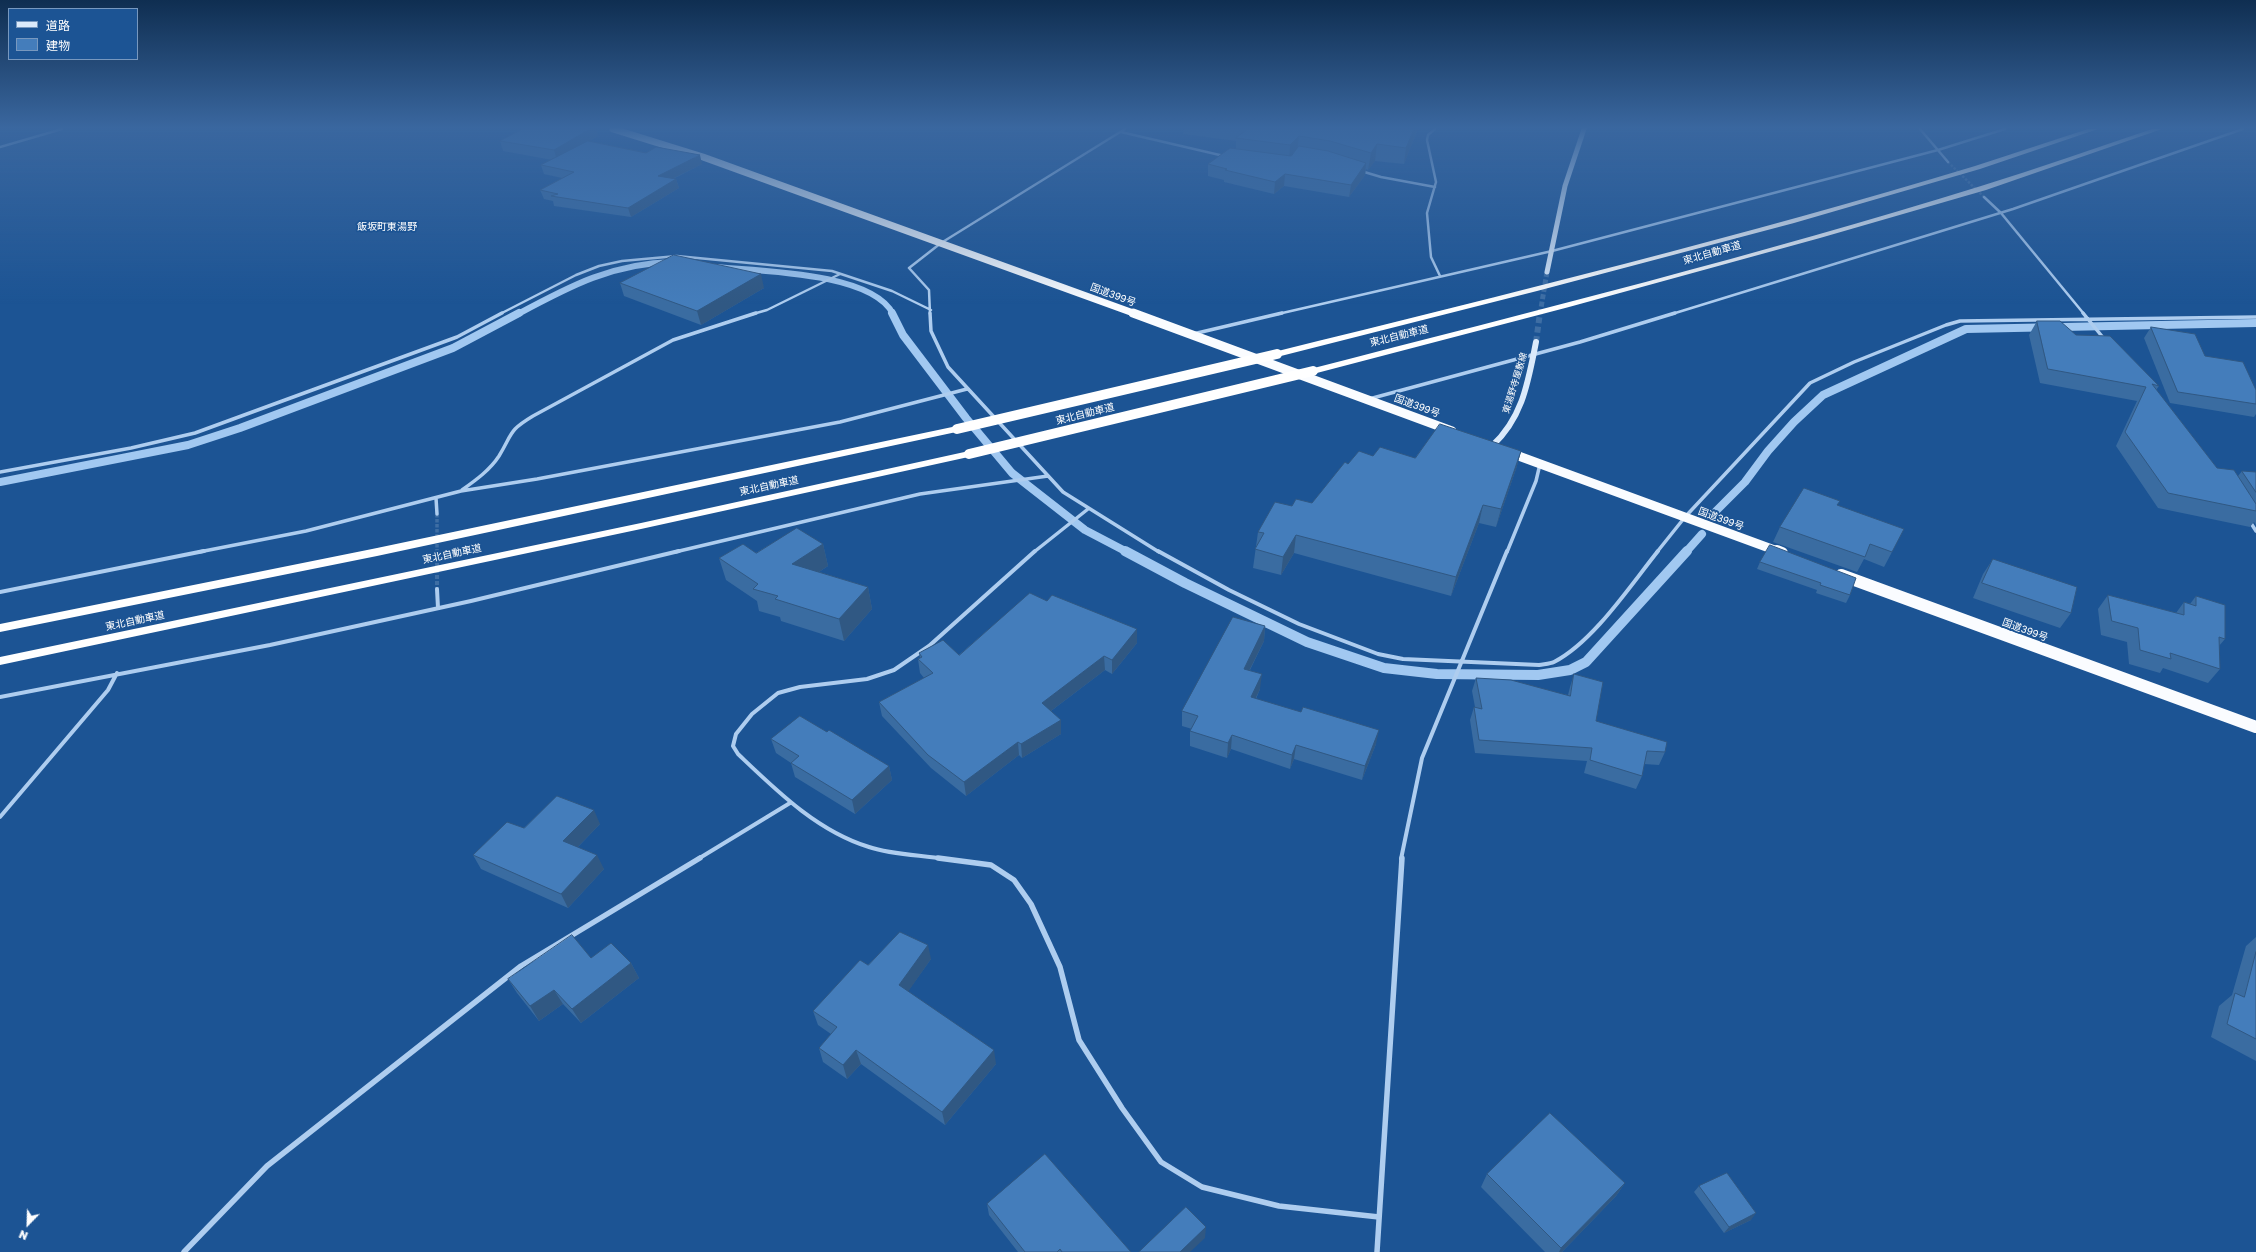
<!DOCTYPE html>
<meta charset="utf-8">
<style>
body{margin:0}
#map{position:relative;width:2256px;height:1252px;overflow:hidden;background:#1c5494;font-family:"Golos Text","Noto Sans JP",sans-serif}
canvas{display:block}
.legend{position:absolute;left:8px;top:8px;width:130px;height:52px;box-sizing:border-box;background:#1c5494;border:1px solid #7798bf;margin:0;padding:5px 7px;list-style:none;font-size:12px;color:#fff}
.legend li{display:flex;align-items:center;gap:8px;height:20px}
.legend b{width:20px;border:1px solid #7798bf}
.north{position:absolute;left:8px;top:1204px;width:40px;height:40px;-webkit-text-stroke:3px #1c5494;paint-order:stroke;rotate:203deg;font-size:11px;font-weight:700;line-height:16px;text-align:center;color:#fff}
.north::after{content:'';display:block;margin:auto;width:14px;height:18px;background:#fff;clip-path:polygon(50% 0,100% 100%,50% 72%,0 100%)}
</style>
<div id="map">
<canvas width="2256" height="1252"></canvas>
<ul class="legend">
<li><b style="height:5px;background:#dbeafb"></b>道路</li>
<li><b style="height:11px;background:#447dbb"></b>建物</li>
</ul>
<div class="north">N</div>
</div>
<script>
const c = document.querySelector('canvas').getContext('2d');
c.lineJoin = 'round';
function stroke(path, color, width, dash) { c.strokeStyle = color; c.lineWidth = width; c.lineCap = dash ? 'butt' : 'round'; c.setLineDash(dash || []); c.stroke(path); }
function paint(path, color) { c.fillStyle = color; c.fill(path, 'evenodd'); }
function drawText(font, color, halo, rows, align = 'center') {
  c.font = font + ' "Golos Text","Noto Sans JP",sans-serif'; c.lineWidth = 3.5; c.setLineDash([]); c.textBaseline = 'middle'; c.strokeStyle = halo; c.fillStyle = color; for (const [text, x, y, turn = 0] of rows) {
    c.save(); c.translate(x, y); c.rotate((+turn || 0) * Math.PI / 180); c.textAlign = isNaN(turn) ? turn : align; if (halo) c.strokeText(text, 0, 0); c.fillText(text, 0, 0); c.restore();
  }
}
const streamFar2 = new Path2D(`
 M716,267C758,271 872,272 893,314
 M518,314C570,286 613,263 674,262`);
const streamFar1 = new Path2D(`
 M892,313L903,335L966,418L1012,473L1085,530L1127,552
 M0,482L188,445L240,428L453,348L519,313
 M1716,511L1745,482L1768,451L1794,422L1823,395L1966,329L2256,323
 M1686,552L1702,534`);
const stream = new Path2D(`
 M1125,551L1185,583L1307,642L1384,668L1437,674L1538,675L1570,670L1586,662L1687,551`);
const minorTunnelFar2 = new Path2D(`
 M1948,162L1984,197`);
const minorTunnelFar1 = new Path2D(`
 M437,514V552`);
const minorTunnel = new Path2D(`
 M437,551V589`);
const secondaryTunnelFar1 = new Path2D(`
 M1540,314L1547,272`);
const secondaryTunnel = new Path2D(`
 M1536,342L1540,313`);
const minorFar3 = new Path2D(`
 M1435,129L1428,135L1427,140L1436,182L1427,213L1431,257L1440,276
 M1920,129L1948,162
 M1121,132L1224,156
 M0,147L62,129
 M1361,171L1381,177L1435,187
 M1984,197L2001,213L2084,314
 M500,314L576,275L599,266L622,261L677,256L832,271L892,291L931,310
 M753,314L767,310L840,274
 M930,314L929,290L909,268L941,243L1125,129
 M1278,314L1552,251L1938,150L2005,129
 M1672,314L2013,209L2243,129`);
const minorFar2 = new Path2D(`
 M930,313L931,331L948,367L1063,492L1159,552
 M2083,313L2105,340
 M1193,334L1282,313
 M1369,399L1580,342L1675,313
 M0,472L131,448L195,433L457,337L502,313
 M462,490C476,480 490,470 499,456C513,433 508,431 533,416L673,340L756,313
 M436,498L437,514
 M2249,520L2256,531
 M199,552L306,531L461,491L537,479L840,422L967,389
 M675,552L920,494L1048,476
 M1034,552L1088,509
 M1507,552L1536,481L1540,464
 M1657,552L1685,517L1810,383L1854,362L1946,325L1960,321L2256,317`);
const minorFar1 = new Path2D(`
 M1158,551L1229,590L1299,624L1378,654L1403,659L1539,665C1544,664 1550,664 1554,662C1593,642 1630,586 1658,551
 M437,589L438,608
 M0,592L204,551
 M0,697L270,645L471,601L679,551
 M0,817L108,690L117,673
 M698,859L790,803
 M945,859C921,855 893,855 869,847C817,831 777,791 738,754L733,746L736,734L752,714L778,693L800,687L867,679L894,670L929,646L1035,551
 M1401,859L1422,758L1507,551`);
const minor = new Path2D(`
 M938,858L991,865L1014,880L1031,904L1060,967L1079,1040L1122,1108L1161,1162L1202,1187L1279,1206L1379,1217
 M184,1252L267,1166L521,966L700,858
 M1377,1252L1402,858`);
const secondaryFar1 = new Path2D(`
 M1547,272L1565,186L1584,129`);
const secondary = new Path2D(`
 M1492,446C1523,417 1528,382 1536,342`);
const trunkFar2 = new Path2D(`
 M613,129L703,157L1136,314`);
const trunkFar1 = new Path2D(`
 M1133,313L1452,431
 M1505,451L1780,552`);
const trunk = new Path2D(`
 M1777,551L1782,553
 M1841,575L2256,727`);
const motorway = new Path2D(`
 M2088,129H2098L1980,169L1794,223L1537,291L1277,357L1272,354L1274,352C1509,294 1744,236 1975,166C2013,154 2050,141 2088,129Z
 M2152,129H2162L1986,190L1820,238L1569,307L1313,374L1308,371L1310,369C1534,311 1760,255 1981,186C2039,168 2095,148 2152,129Z
 M957,426L962,429L961,431L377,556L0,632V624L377,548Z
 M969,451L974,454L973,456L641,529L0,665V657L641,523Z`);
const motorwayBridge = new Path2D(`
 M957,429L1277,354
 M969,454L1313,371`);
const wall = new Path2D(`
 M523,129H596L598,136L589,141L702,164L673,179H676L679,188L631,217L554,206L553,201L544,199L540,190L562,178L544,174L541,165L552,160L503,151L500,141Z
 M1184,129H1418L1404,164L1375,161L1368,170L1366,169L1365,175L1349,197L1284,186L1274,194L1224,182V180L1208,176V164L1236,149V141L1183,134Z
 M620,283L764,288L701,325L624,296Z
 M2037,321L2076,335L2159,386L2156,390L2217,468L2238,476L2242,471L2256,472V525L2254,522L2250,527L2158,508L2116,446L2137,401L2040,383L2029,335Z
 M2151,327L2205,356L2256,390V414L2254,417L2170,403L2144,338Z
 M1521,451L1516,469L1496,527L1479,523L1451,596L1294,553L1281,575L1253,568L1258,532L1292,506L1312,503L1348,464L1373,456L1415,458Z
 M1838,505L1892,552L1884,567L1864,559L1857,572L1773,542L1780,527Z
 M823,544L828,566L819,572L868,587L872,609L844,641L781,621L780,617L759,611L757,601L726,580L719,558L756,553Z
 M1770,545L1850,595L1846,603L1816,593L1817,590L1757,569L1760,562Z
 M1993,559L2071,613L2060,628L1973,598L1983,574Z
 M2108,595L2176,613L2184,602L2190,604L2196,596L2225,639L2219,646L2220,669L2208,683L2163,668L2160,673L2129,664L2127,642L2101,635L2098,609Z
 M1265,626L1264,641L1250,670L1260,689L1256,699L1376,744L1362,780L1294,759L1290,769L1231,749L1227,758L1190,746V731L1192,729L1182,726V711Z
 M1137,643L1112,674L1105,670L1051,711L1061,734L1022,758L1019,755L966,796L931,768L882,716L879,702L924,678L920,673L918,659L920,658L919,653L959,655Z
 M1574,674L1596,721L1665,752L1659,765L1644,764L1642,776L1636,789L1584,773L1587,761L1475,753L1470,720L1474,707H1475L1472,691L1476,678L1568,695L1570,687Z
 M827,732L889,766L892,780L855,814L795,777L791,763L776,753L771,739Z
 M600,824L578,847L604,869L568,908L481,869L473,855L524,828Z
 M2256,937V1061L2211,1037L2219,1006L2232,995L2246,946Z
 M591,958L631,963L639,978L581,1023L563,1004L539,1021L517,993L508,979Z
 M931,959L908,991L996,1064L945,1125L861,1064L847,1079L823,1062L819,1048L831,1034L818,1025L813,1011L868,965Z
 M1487,1174L1625,1183L1616,1196L1562,1252H1545L1481,1187Z
 M1699,1186L1751,1220L1724,1233L1694,1192Z
 M987,1204L1131,1252H1018L989,1215Z`);
const shadedWall = new Path2D(`
 M590,129H596L598,136L557,160L554,150Z
 M1414,129H1418L1417,130L1404,164L1406,148Z
 M1299,136L1297,152L1289,162L1290,145Z
 M1377,144L1375,161L1368,170L1371,153Z
 M700,155L702,164L660,185L658,176Z
 M1366,163L1365,175L1349,197L1351,185Z
 M1285,174L1284,186L1274,194L1275,182Z
 M676,179L679,188L631,217L628,208Z
 M761,274L764,288L701,325L697,311Z
 M1521,451L1516,469L1496,527L1501,509Z
 M1483,505L1479,523L1451,596L1456,577Z
 M1296,535L1294,553L1281,575L1283,557Z
 M823,544L828,566L797,586L792,564Z
 M868,587L872,609L844,641L839,619Z
 M1265,626L1264,641L1243,683L1244,669Z
 M1137,629V643L1112,674V660Z
 M1104,656L1105,670L1043,717L1042,703Z
 M1262,674L1260,689L1249,712L1251,697Z
 M1061,720V734L1022,758L1021,744Z
 M1379,730L1376,744L1362,780L1365,766Z
 M1232,735L1231,749L1227,758L1228,743Z
 M1018,742L1019,755L966,796L964,782Z
 M1296,745L1294,759L1290,769L1292,755Z
 M889,766L892,780L855,814L852,800Z
 M594,810L600,824L570,855L563,841Z
 M597,855L604,869L568,908L561,894Z
 M928,945L931,959L903,999L899,985Z
 M631,963L639,978L581,1023L572,1009Z
 M554,990L563,1004L539,1021L530,1006Z
 M856,1050L861,1064L847,1079L843,1065Z
 M994,1050L996,1064L945,1125L942,1112Z
 M1625,1183L1616,1196L1562,1252H1559L1561,1248Z
 M1756,1213L1751,1220L1724,1233L1729,1227Z
 M1206,1227L1205,1238L1190,1252H1180Z`);
const building = new Path2D(`
 M523,129H590L554,150L500,141Z
 M1248,129H1414L1406,148L1377,144L1371,153L1330,141L1299,136L1290,145L1236,138Z
 M588,141L646,153L656,147L700,155L658,176L676,179L628,208L551,196L558,194L540,190L574,172L541,165Z
 M1299,146L1328,151L1366,163L1351,185L1285,174L1275,182L1225,170L1227,169L1208,164L1230,148L1291,156Z
 M674,255L761,274L697,311L620,283Z
 M2037,321H2060L2076,335L2110,336L2159,386L2152,384L2217,468L2234,470L2256,504V511L2168,493L2125,432L2146,387L2048,369Z
 M2151,327L2195,334L2205,356L2243,362L2256,390V404L2178,392Z
 M1440,424L1521,451L1501,509L1483,505L1456,577L1296,535L1283,557L1255,549L1264,533L1258,532L1275,502L1292,506L1296,499L1312,503L1345,462L1348,464L1359,451L1373,456L1380,447L1415,458Z
 M2242,471L2256,472V492Z
 M1804,488L1840,501L1837,505L1904,529L1892,552L1870,544L1865,557L1780,527Z
 M797,528L823,544L792,564L868,587L839,619L775,599L778,596L753,589L758,584L719,558L743,544L756,553Z
 M1770,545L1856,578L1850,595L1820,585L1821,583L1760,562Z
 M1993,559L2077,587L2071,613L1982,583Z
 M1030,593L1047,601L1052,595L1137,629L1112,660L1104,656L1042,703L1061,720L1021,744L1018,742L964,782L928,755L879,702L933,673L918,659L922,657L919,653L943,640L959,655Z
 M2108,595L2184,615V602L2196,606V596L2225,605V639L2219,637L2220,669L2170,653L2171,659L2140,650L2138,628L2112,621Z
 M1233,617L1265,626L1244,669L1262,674L1251,697L1301,712L1303,707L1379,730L1365,766L1296,745L1292,755L1232,735L1228,743L1190,731L1198,716L1182,711Z
 M1574,674L1603,682L1596,721L1667,742L1665,752L1647,751L1642,776L1590,760L1592,748L1479,740L1474,707L1482,709L1476,678L1511,680L1570,696Z
 M800,716L827,732L829,730L889,766L852,800L791,763L799,756L771,739Z
 M557,796L594,810L563,841L597,855L561,894L473,855L507,822L524,828Z
 M900,932L928,945L899,985L994,1050L942,1112L856,1050L843,1065L819,1048L837,1027L813,1011L860,960L868,965Z
 M572,935L591,958L611,943L631,963L572,1009L554,990L530,1006L508,979Z
 M2256,952V1039L2227,1024L2235,993L2244,997Z
 M1550,1113L1625,1183L1561,1248L1487,1174Z
 M1045,1154L1131,1252H1062L1060,1249L1057,1252H1025L987,1204Z
 M1727,1173L1756,1213L1729,1227L1699,1186Z
 M1186,1207L1206,1227L1180,1252H1139Z`);
const farStreetnames = [
 ["東湯野寺屋敷線",1515,383,-73]
];
const farQuarternames = [
 ["飯坂町東湯野",387,227]
];
const streetNames = [
 ["東北自動車道",1712,253,-16],
 ["国道399号",1113,295,20],
 ["東北自動車道",1399,336,-14],
 ["国道399号",1417,406,20],
 ["東北自動車道",1085,414,-14],
 ["東北自動車道",769,486,-12],
 ["国道399号",1721,519,20],
 ["東北自動車道",452,554,-12],
 ["東北自動車道",135,621,-12],
 ["国道399号",2025,630,20]
];
stroke(streamFar2, '#a1c8f1', 6);
stroke(streamFar1, '#a1c8f1', 8);
stroke(stream, '#a1c8f1', 10);
stroke(minorTunnelFar2, '#3e6ea4', 2.5, [2.5, 1.5]);
stroke(minorTunnelFar1, '#3e6ea4', 3.5, [3.5, 1.5]);
stroke(minorTunnel, '#3e6ea4', 4, [4, 2]);
stroke(secondaryTunnelFar1, '#3e6ea4', 5, [5, 2.5]);
stroke(secondaryTunnel, '#3e6ea4', 6, [6, 3.5]);
stroke(minorFar3, '#aecdef', 2.5);
stroke(minorFar2, '#aecdef', 3.5);
stroke(minorFar1, '#aecdef', 4);
stroke(minor, '#aecdef', 5.5);
stroke(secondaryFar1, '#dbeafb', 5);
stroke(secondary, '#dbeafb', 6);
stroke(trunkFar2, '#fafcff', 7);
stroke(trunkFar1, '#fafcff', 9);
stroke(trunk, '#fafcff', 12);
paint(motorway, '#fff');
stroke(motorwayBridge, '#fff', 10);
paint(wall, '#3a6ca1');
paint(shadedWall, '#305883');
paint(building, '#447dbb');
stroke(building, '#305883', 1);
const sky = c.createLinearGradient(0, 0, 0, 304);
sky.addColorStop(0, '#0f2e51');
sky.addColorStop(0.42, '#3a679f');
sky.addColorStop(1, '#3a679f00');
c.fillStyle = sky;
c.fillRect(0, 0, 2256, 304);
drawText('9px', '#fff', '#1c5494', farStreetnames);
drawText('10px', '#fff', '#1c5494', farQuarternames);
drawText('10px', '#fff', '#1c5494', streetNames);
</script>
